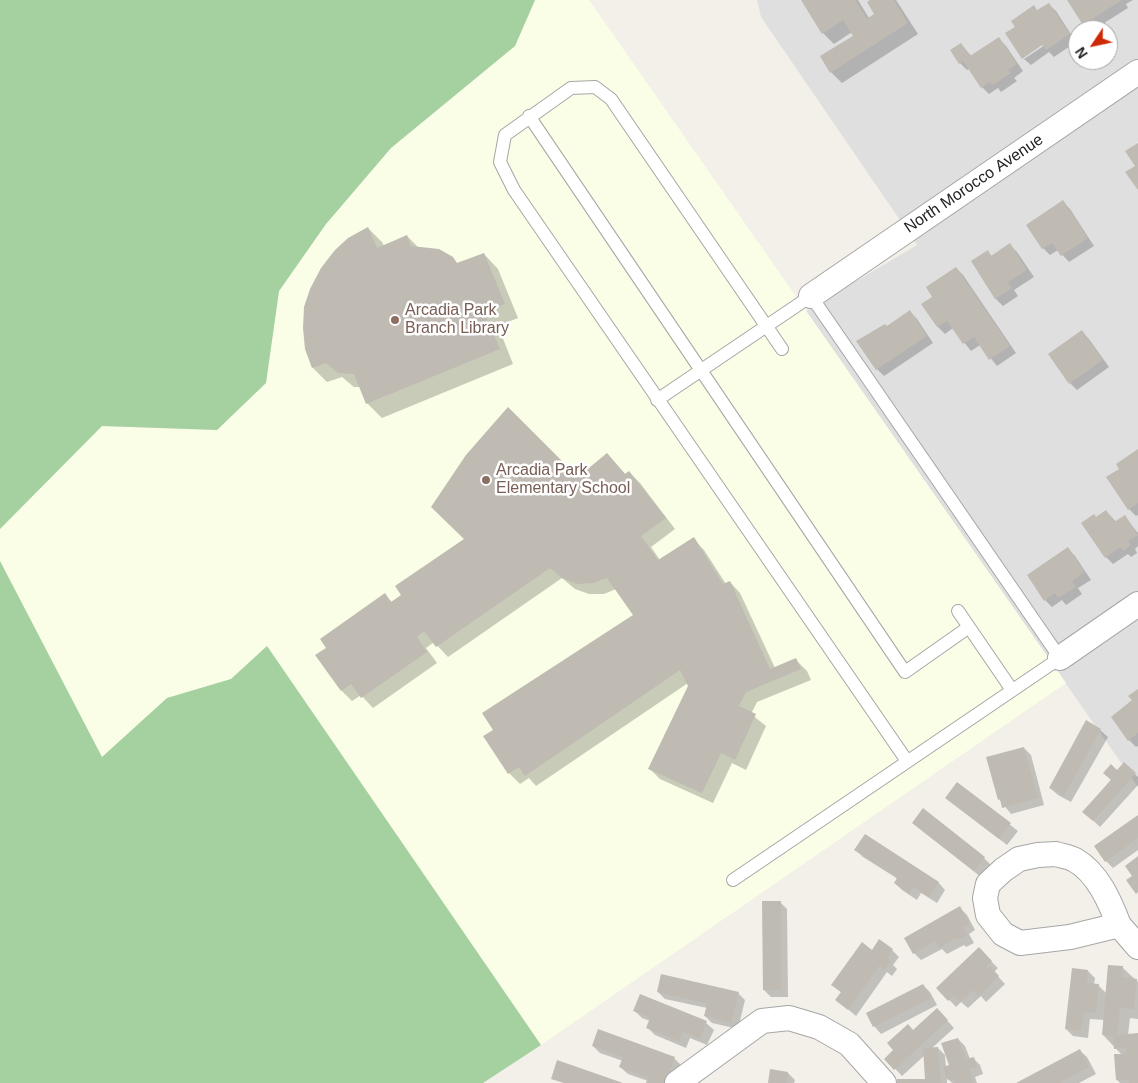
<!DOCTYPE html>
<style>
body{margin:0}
#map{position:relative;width:1138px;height:1083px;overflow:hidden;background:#f2f0e9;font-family:Helvetica,sans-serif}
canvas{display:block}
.north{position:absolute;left:1068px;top:20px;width:50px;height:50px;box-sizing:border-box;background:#fff;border:1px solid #a7a7a7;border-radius:50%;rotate:236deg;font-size:14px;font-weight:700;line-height:20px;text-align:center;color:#222}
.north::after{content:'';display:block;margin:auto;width:18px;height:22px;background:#ce2906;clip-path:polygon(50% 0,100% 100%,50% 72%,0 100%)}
</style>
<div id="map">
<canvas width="1138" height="1083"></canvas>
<div class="north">N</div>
</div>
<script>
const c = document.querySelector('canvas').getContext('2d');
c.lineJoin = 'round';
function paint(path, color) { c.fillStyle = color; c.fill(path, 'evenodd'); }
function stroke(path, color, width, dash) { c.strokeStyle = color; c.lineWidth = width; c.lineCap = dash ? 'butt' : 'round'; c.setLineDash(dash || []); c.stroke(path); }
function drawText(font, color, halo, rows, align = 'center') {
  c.font = font + ' Helvetica,sans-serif'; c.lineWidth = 5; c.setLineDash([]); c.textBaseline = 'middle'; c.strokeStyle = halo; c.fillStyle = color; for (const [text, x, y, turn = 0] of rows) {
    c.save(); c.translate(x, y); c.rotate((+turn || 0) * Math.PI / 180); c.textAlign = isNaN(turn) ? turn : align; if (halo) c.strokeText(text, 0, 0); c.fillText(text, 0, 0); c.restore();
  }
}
const residential = new Path2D(`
 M757,0H1138V787L806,311L917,245L761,17ZM1078,30H1108V60H1078Z`);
const education = new Path2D(`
 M535,0H589L1066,683L541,1045L267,646L231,679L167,698L102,758L0,561V529L102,426L217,430L266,383L279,291L326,224L391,148L515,46Z`);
const forest = new Path2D(`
 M0,0H535L515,46L391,148L326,224L279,291L266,383L217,430L102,426L0,529Z
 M0,561L102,757L167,698L231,679L267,646L541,1045L483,1083H0Z`);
const shadow = new Path2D(`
 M803,0H858L869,18L876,14L872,0H896L918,34L842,83L831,72L855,36L852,32L834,44L823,33Z
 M1068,0H1133L1126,4L1128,8L1093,30H1089L1084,24Z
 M1048,4L1056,11L1076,42L1054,57L1049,52L1031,65L1024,59L1048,43L1017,27Z
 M999,39L1006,46L1023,71L1014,78L1017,81L1001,92L998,88L989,94L982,87L970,68L967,70L960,63L961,44L972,57Z
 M1063,202L1070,209L1094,246L1069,262L1058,250L1050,255L1043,248Z
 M368,228L382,242L384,246L407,236L419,248L458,264L484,254L498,269L518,318L498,326L513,364L382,418L367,403L361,387H354L342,377L327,382L313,368Z
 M1010,245L1017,252L1034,277L1014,290L1018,296L1003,306L996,299L972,262L987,252L992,256Z
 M956,268L963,275L1016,353L997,366L980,345L971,351L953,328L945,334L938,327L923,304L934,297Z
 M910,312L917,319L933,343L884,376L877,369L858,341L887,327Z
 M1082,332L1089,339L1109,367L1077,390L1070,383Z
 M1138,451V515L1136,516L1129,509L1121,469Z
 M607,454L626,475L629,472L640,483L675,529L651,547L660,560L693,539L704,550L726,584L730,582L740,593L775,668L796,660L807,671L811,680L757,702L751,714L766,726L746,770L732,763L713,803L660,779L649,768L689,686L688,683L536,786L529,778L520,784L509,773L485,737L634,615L616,589L604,594H589L575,589L562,578L448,657L434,642L426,648L437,663L373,708L361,695L352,701L342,691L327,648L385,595L392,602L578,479Z
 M1106,511L1116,522L1125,517L1138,533V546L1135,549L1137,553L1131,557L1128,554L1113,564L1106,557L1096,518Z
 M1068,549L1075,556L1091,580L1078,588L1082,594L1066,605L1062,600L1052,607L1045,600Z
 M1138,690V746L1136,747L1129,740L1134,701Z
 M1100,730L1108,737L1071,802L1058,795L1050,788Z
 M1024,748L1031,755L1044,805L1011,814L999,799Z
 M1124,764L1138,777V785L1100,827L1084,812Z
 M957,783L1018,831L1007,845L946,798Z
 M1138,816V850L1113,868L1106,861Z
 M921,830L984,858L991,865L981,877Z
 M856,850L938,882L945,890L937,903L921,893L917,900L902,890L895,883L898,879L863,857Z
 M780,902L787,909L788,997H771L764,990Z
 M960,908L967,915L975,930L969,934L974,943L966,947L964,945L947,954L942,949L921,960L914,953Z
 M892,950L899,957L893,965L897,969L892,976L887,972L856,1016L837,1000L842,993L832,985L872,951Z
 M986,956L998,968L994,972L1005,984L986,1002L981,996L968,1008L961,1002L956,1007L938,988Z
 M1123,968L1138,982V1019L1130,1018L1128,1035L1138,1034V1083H1120L1117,1080L1122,1055L1103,1035L1104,1020L1090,1019L1088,1038L1073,1036L1066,1029L1088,971L1095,978L1094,985H1098L1107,994Z
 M923,985L930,992L937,1005L881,1034L874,1026Z
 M658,992L738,993L745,1000L738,1029L712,1023L705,1016L707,1008L665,999Z
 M641,996L706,1023L714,1030L707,1045L690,1038L686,1048L655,1035L648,1028L650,1021L642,1018L635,1011Z
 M944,1017L954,1028L932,1048H938L945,1055L946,1068L951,1066L958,1039L965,1046L970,1059L973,1058L980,1065L983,1074L975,1077L977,1083H952L947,1078V1083H898L926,1080L925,1055L902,1076L886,1059L914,1031Z
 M593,1046L674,1058L681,1065L676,1080L647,1083L648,1081L628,1074L620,1067L623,1061L600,1053Z
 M1079,1050L1087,1057L1096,1074L1079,1083H1019Z
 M788,1073L795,1080L794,1083H769Z`);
const building = new Path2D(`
 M801,0H855L867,19L874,14L867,2L870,0H894L908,23L830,73L820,56L853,36L843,20L822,34Z
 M1067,0H1122L1083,25Z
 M1049,3L1070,34L1046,50L1042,45L1022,59L1005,33L1015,27L1011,21L1034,5L1037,10Z
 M999,37L1017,64L1008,70L1011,73L993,85L990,82L981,88L963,61L959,64L950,50L961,43L970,56Z
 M1138,143V190L1125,172L1135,166L1125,151Z
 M1063,200L1088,238L1061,256L1052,243L1042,249L1026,225Z
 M368,227L377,248L407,235L411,246L439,249L453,257L457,263L484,253L505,304L484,312L500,349L366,404L354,374L338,373L326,363L312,368L305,349L303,328L304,307L310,289L321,268L335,250L348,238Z
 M1010,243L1027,270L1008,282L1012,288L995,299L971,261L988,250L991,256Z
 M956,267L1010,346L989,360L974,337L963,344L947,321L937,327L921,304L932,297L926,287Z
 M910,310L927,336L876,370L856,341L885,324L887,326Z
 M1082,330L1103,360L1069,384L1048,354Z
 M508,407L578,477L607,453L625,474L629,471L666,518L641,536L658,560L694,537L723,584L730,581L770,669L796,658L801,669L746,692L739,706L756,714L735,760L721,753L702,793L648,769L688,686L680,670L525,776L519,767L508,774L483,736L493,730L482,713L633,615L607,578L593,583L577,584L562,578L550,568L436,647L424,631L417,637L427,652L361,698L351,684L341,691L315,655L326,648L320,639L385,593L391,602L401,595L395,586L464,539L431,507L466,455Z
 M1138,449V503L1128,510L1106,477L1119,469L1116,464Z
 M1106,510L1114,522L1125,515L1138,535L1128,541L1131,545L1123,551L1120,547L1105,558L1081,523L1094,514L1096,517Z
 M1068,547L1085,572L1072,581L1076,587L1058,598L1055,593L1044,601L1027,575Z
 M1138,689V733L1128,741L1111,717L1132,700L1128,696Z
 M1086,720L1101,729L1064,796L1049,788Z
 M1024,747L1038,798L1002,808L1000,799L998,800L986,757Z
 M1124,762L1136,773L1093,821L1082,812L1111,780L1103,773L1111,764L1117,770Z
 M957,782L1011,823L999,839L945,798Z
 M923,808L985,857L974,871L912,823Z
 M1138,815V838L1105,862L1094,846Z
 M865,834L939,882L929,897L914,887L909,894L894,883L897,878L854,850Z
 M1138,856V892L1136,894L1126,880L1132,876L1125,866Z
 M762,901H781V990H763Z
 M960,906L969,923L963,927L967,935L958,940L956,938L939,948L935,941L913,954L904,938Z
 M879,939L893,949L887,958L891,961L884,970L879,966L848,1010L835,1000L841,992L831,985L862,942L872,950Z
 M979,947L992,961L985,967L987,969L990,966L999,976L979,996L973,990L960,1002L954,995L948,1001L936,988Z
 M1108,965L1123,966L1122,977L1137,979L1134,1009L1120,1008L1117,1035L1138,1033V1083H1129V1080H1116L1114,1054H1126V1048L1114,1049L1113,1036L1102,1035Z
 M1072,968L1088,970L1087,983L1099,984L1096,1013L1084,1012L1081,1031L1065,1029Z
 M661,974L739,992L731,1023L704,1016L707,1004L657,992Z
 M923,984L931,998L873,1027L866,1013Z
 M640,994L707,1021L700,1039L683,1032L679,1041L646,1028L650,1018L633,1011Z
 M937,1008L948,1020L894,1070L884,1059L893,1050L887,1043L908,1024L913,1030Z
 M598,1029L675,1057L669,1073L672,1075L666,1083H646L648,1078L619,1067L623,1057L592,1046Z
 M958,1038L966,1059L974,1057L977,1067L969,1069L973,1083H955L953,1079L948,1080L943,1067L949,1065L941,1043Z
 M938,1047L941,1083H897V1079H925L923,1048Z
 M1080,1049L1089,1067L1059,1083H1016Z
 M557,1060L623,1083H564L551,1079Z
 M770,1069L788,1072L787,1083H768Z`);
const lane = new Path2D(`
 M529,116L905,672L969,627
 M782,349L611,99L595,87L571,88L505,135L500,162L514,190L907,761
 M657,400L811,296L1060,658L733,880
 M958,611L1012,690`);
const street = new Path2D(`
 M811,296L1138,72
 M1060,658L1138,604
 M1056,854C1062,856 1070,857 1075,860C1098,873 1110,902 1119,925L1070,937L1020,943L1003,934L988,915L985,898L988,884L1003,870L1019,859L1038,855Z
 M1119,925L1138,947
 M677,1083L762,1021L789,1018L819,1027L849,1044L884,1083`);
const markers = [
 [395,320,5,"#8d6e63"],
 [486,480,5,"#8d6e63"]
];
const streetNames = [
 ["North Morocco Avenue",974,184,-34]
];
const educationNames = [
 ["Arcadia Park",405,311],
 ["Branch Library",405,329],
 ["Arcadia Park",496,471],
 ["Elementary School",496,489]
];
paint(residential, '#e0dfdf');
paint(education, '#fafee6');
paint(forest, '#a5d09f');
paint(shadow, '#0003');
paint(building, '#bfbab2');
stroke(lane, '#a6a6a6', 14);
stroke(street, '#a6a6a6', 26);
stroke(lane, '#fff', 12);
stroke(street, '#fff', 24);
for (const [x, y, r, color] of markers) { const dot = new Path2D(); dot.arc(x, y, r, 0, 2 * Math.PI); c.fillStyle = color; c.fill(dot); stroke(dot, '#fff', 2); }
drawText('16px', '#222', '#fff', streetNames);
drawText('16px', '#785e54', '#fff', educationNames, 'left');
</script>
